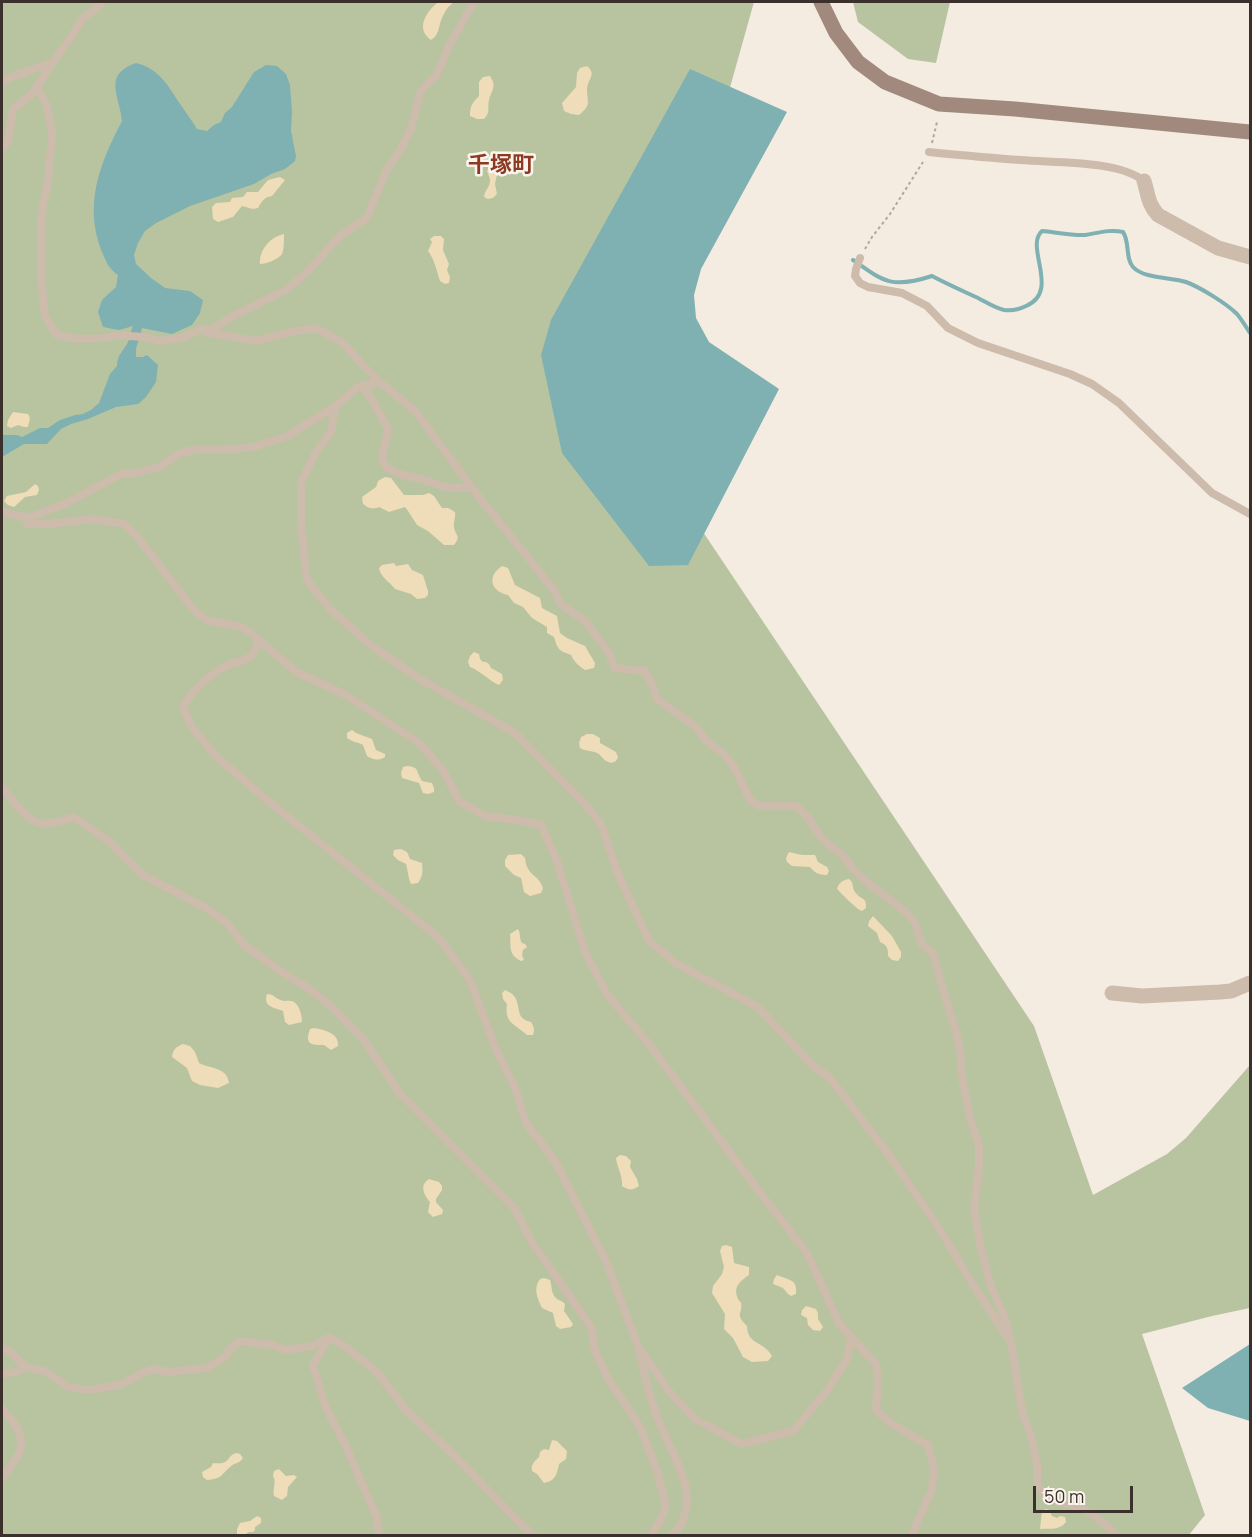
<!DOCTYPE html>
<meta charset="utf-8">
<style>
body{margin:0}
#map{position:relative;width:1252px;height:1537px;overflow:hidden;background:#f4ebe1;font-family:Manrope,sans-serif}
canvas{display:block}
.frame{position:absolute;inset:0;border:3px solid #3b302b;pointer-events:none}
.scale{position:absolute;left:1033px;top:1486px;width:100px;height:27px;box-sizing:border-box;border:3px solid #3b302b;border-top:0;padding-left:8px;font-size:18px;line-height:21px;white-space:nowrap;color:#3b302b;-webkit-text-stroke:4px #fbf5ee;paint-order:stroke}
</style>
<div id="map">
<canvas width="1252" height="1537"></canvas>
<div class="frame"></div>
<div class="scale">50 m</div>
</div>
<script>
const c = document.querySelector('canvas').getContext('2d');
c.lineJoin = 'round';
function paint(path, color) { c.fillStyle = color; c.fill(path, 'evenodd'); }
function stroke(path, color, width, dash) { c.strokeStyle = color; c.lineWidth = width; c.lineCap = dash ? 'butt' : 'round'; c.setLineDash(dash || []); c.stroke(path); }
function drawText(font, color, halo, rows, align = 'center') {
  c.font = font + ' Manrope,"Noto Sans JP",sans-serif'; c.lineWidth = 5; c.setLineDash([]); c.textBaseline = 'middle'; c.strokeStyle = halo; c.fillStyle = color; for (const [text, x, y, turn = 0] of rows) {
    c.save(); c.translate(x, y); c.rotate((+turn || 0) * Math.PI / 180); c.textAlign = isNaN(turn) ? turn : align; if (halo) c.strokeText(text, 0, 0); c.fillText(text, 0, 0); c.restore();
  }
}
const green = new Path2D(`
 M2,2H754L634,429L1034,1026L1093,1195L1167,1154L1186,1138L1250,1065V1308L1212,1316L1142,1334L1205,1515L1188,1536H2Z
 M853,2H950L936,63L908,59L858,22Z`);
const sand = new Path2D(`
 M438,2H454C450,5 446,9 444,14C438,23 441,34 431,40C415,29 426,12 438,2Z
 M587,66C597,75 588,78 587,89C587,102 592,105 579,115L571,114L564,111L562,103L576,87L577,73L580,68Z
 M490,76C497,87 492,89 489,100C487,108 491,112 484,119H477L470,116C470,106 472,103 479,96V82L483,77Z
 M495,166L498,170L495,184L497,194L493,198L488,199L484,197C484,191 491,186 490,179C489,176 488,174 487,171L490,167Z
 M280,177L285,180L272,196C264,197 262,201 258,208L253,209L242,206L233,217L218,222L213,219L212,207L216,203L230,202L232,198L243,197L247,192H258L268,180Z
 M284,234C284,239 284,250 282,254C279,259 266,264 260,264C259,250 270,237 284,234Z
 M434,236H441L444,239L443,250L449,264L447,270L450,277L449,283L445,284L440,281C437,272 434,258 428,251L432,242L430,239Z
 M13,412L28,414L30,418L28,427H24L18,425L11,428L7,426L8,420Z
 M385,477L391,478L404,495H423L429,493L434,496L442,508H448L455,512C456,518 453,521 454,527C455,536 462,535 454,545H444L428,531L417,525L408,511L405,507L389,512L379,507C372,510 368,508 363,504L362,497L376,487L378,481Z
 M35,484L38,486L39,490L37,495L25,497L14,507L8,505L4,501L7,496L26,492Z
 M394,563L396,566L408,564L412,570L423,575L428,591V595L425,598L417,599L411,594L395,589C390,582 380,577 379,568L382,565Z
 M502,566L508,568L515,585L540,598L542,608L557,616L560,633L567,638L585,646L595,663L594,668L585,670C579,666 574,662 571,655C558,650 558,650 554,637L547,633V627L532,618L523,607L514,603L508,595C490,591 487,576 502,566Z
 M474,652L479,654L480,659L483,662H486L489,664L491,668L502,674L503,680L499,685C489,681 481,671 470,667L468,662L470,656Z
 M352,730L356,733L372,739L376,750L385,754V757C378,761 373,760 367,756L363,745C358,742 352,742 347,738V733Z
 M587,734H593L600,738V743L616,752L618,757L616,761L611,763C603,760 604,759 599,754C593,750 586,752 580,748L579,743L581,737Z
 M407,766C420,767 416,772 422,781L432,783L434,788V792L428,794L423,793L419,783L402,778L401,773L403,767Z
 M401,849L407,852L410,859L422,863C423,871 423,876 418,883L411,884C408,877 408,871 406,864L398,860L393,855L394,850Z
 M789,852L802,855H815L818,862L827,867L829,871L827,875C819,875 815,873 810,867L792,866L787,862L786,858Z
 M521,854L525,858C527,877 538,873 543,888L541,893L530,896L524,892L521,878L514,875L505,866V860L508,855Z
 M849,879C855,884 851,886 855,892C861,901 867,896 866,908L862,911C856,909 842,894 837,889C839,883 842,880 849,879Z
 M873,916L892,936L901,952V957L898,961L892,960L888,956C888,948 887,945 880,942L877,933L868,926L869,921Z
 M518,929C521,934 519,938 522,943L525,944L527,947L523,950L522,955L524,960L521,961C508,955 511,946 510,934Z
 M505,990C527,998 510,1018 531,1022C534,1027 535,1030 533,1035H527C515,1024 504,1023 507,1004L503,999L502,993Z
 M267,994C274,994 274,998 281,1000C286,1002 285,1000 291,1001C299,1002 302,1015 302,1022L289,1025L285,1022L283,1011C273,1007 263,1007 267,994Z
 M314,1028C325,1030 339,1033 338,1046L331,1050L324,1045C312,1045 304,1045 310,1029Z
 M183,1044L190,1046L195,1052L199,1063C211,1069 227,1067 229,1083L218,1088L200,1085L192,1081L187,1068L172,1057C173,1049 176,1047 183,1044Z
 M620,1155L626,1156L631,1161L630,1167L637,1179L639,1186C632,1191 629,1190 622,1186C623,1175 617,1168 616,1158Z
 M429,1179L439,1182L442,1186V1190L436,1199V1202L443,1210L442,1214L433,1217L428,1212L430,1202C424,1195 419,1185 429,1179Z
 M726,1245L732,1247L734,1263L749,1267V1275C739,1282 733,1287 738,1299C739,1301 741,1302 741,1303C743,1315 734,1313 747,1326C748,1346 763,1340 772,1356L768,1361L752,1362L743,1357L733,1338L724,1329L725,1314L712,1293L713,1286L722,1274L724,1267L720,1251L722,1246Z
 M777,1275C787,1280 798,1278 796,1294L791,1296L788,1294L783,1288L773,1284L774,1279Z
 M544,1278L550,1280C552,1285 551,1293 555,1297C558,1301 562,1300 565,1304L564,1311L573,1324L571,1327L560,1329L556,1326L553,1313L542,1308C537,1298 533,1288 540,1279Z
 M806,1306L816,1309L818,1313V1319L823,1327L820,1331L813,1330L808,1325L807,1318L801,1315L802,1310Z
 M552,1440L557,1441L567,1451L566,1459L559,1464C557,1475 555,1481 544,1483L537,1474L532,1471C531,1464 534,1462 539,1457L540,1452L544,1449L549,1450Z
 M237,1453L240,1454L243,1458C238,1465 235,1462 230,1467C219,1477 223,1478 207,1480L203,1477L202,1472L211,1467L213,1463C217,1463 221,1464 225,1462C230,1459 230,1454 237,1453Z
 M279,1469L286,1476L294,1475L297,1477L288,1487L287,1496L282,1500L274,1496C272,1488 277,1483 273,1476L274,1471Z
 M1046,1509L1049,1510L1052,1516L1057,1518L1060,1516L1065,1517L1066,1522C1059,1531 1049,1528 1040,1529L1042,1511Z
 M257,1516L261,1518V1523L255,1527V1530L253,1532H249L244,1535H237V1529L240,1523L250,1521Z`);
const water = new Path2D(`
 M136,63C157,68 167,83 178,101C184,110 191,119 197,129L207,131L214,125L221,122L225,113L232,107L254,72L266,65L277,66L286,74L290,85L292,112L291,131L296,156L295,161L285,169L271,174L254,184L190,206L156,223L145,231L138,243L134,255L136,264L151,278L165,288L190,291L203,300L200,313L192,325L172,334L142,328L136,349V357H143L147,355L158,365L156,382L146,397L138,404L116,407L88,419L71,424L61,429L47,444H24L2,457V435H17L22,437L40,428H48L60,420L75,415L83,414L91,410L99,403L110,374L117,366C117,354 124,351 128,342C131,337 130,331 133,326L119,330L103,327L98,312L102,300L116,287L118,275C108,268 107,263 102,252C83,205 100,163 122,121C120,96 102,75 136,63Z
 M690,69L787,112L701,269L694,295L696,318L709,342L779,389L688,565L649,566L562,453L541,355L551,320Z
 M1250,1344V1421L1208,1408L1182,1388Z`);
const stream = new Path2D(`
 M853,260C884,282 892,289 932,276C947,284 963,291 978,298C986,302 995,308 1004,310C1011,311 1020,309 1026,306C1061,291 1024,247 1042,231C1054,232 1074,236 1085,235C1098,233 1110,229 1123,232C1130,242 1125,258 1133,267C1144,279 1172,277 1186,282C1200,287 1227,304 1237,314C1242,320 1246,327 1250,333`);
const path = new Path2D(`
 M932,143L937,122
 M865,249L872,237L890,214L923,162`);
const lane = new Path2D(`
 M2,83L9,78L53,62L72,36L82,19L98,7L102,2
 M37,87L47,106L52,133L48,182L43,204L41,226L42,289L45,316L57,335L79,339L105,338L116,335L144,337L159,341L181,338L199,330L213,329L233,316L286,290L308,271L341,235L367,218L387,169L400,151L411,129L420,93L427,84L436,76L450,44L474,2
 M2,149L8,141L13,109L32,94L53,62
 M929,152C959,155 990,158 1021,160C1054,163 1118,160 1144,181
 M860,258L856,269L855,276L860,283L868,287L902,293L927,306L948,328L978,343L1070,374L1092,384L1119,403L1212,493L1250,514
 M206,332L255,341L291,332L315,328L342,342L359,361L380,382
 M363,386L374,403L388,429L382,459L387,468L403,475L418,478L449,488H472
 M335,407L331,432L316,452L301,482V525L307,580L330,609L372,646L415,676L515,733L584,803L601,824L618,874L649,941L677,964L758,1007L813,1066L830,1078L889,1155L939,1228L972,1283L1007,1336
 M2,512L27,518L65,504L121,474L135,473L160,467L180,453L194,450H225L253,447L288,436L337,405L358,387L380,382L416,412L475,492L554,590L561,604L585,621L609,653L615,668L645,671L653,686L657,699L695,726L705,739L714,747L724,754L734,767L745,790L751,801L760,806H796L809,818L814,828L824,840L843,856L854,870L868,883L906,912L915,923L922,945L933,953L944,993L954,1025L960,1050L963,1084L971,1121L979,1145V1167L974,1208L981,1249L991,1286L1006,1321L1012,1348L1022,1412L1031,1436L1037,1463V1484L1046,1499C1079,1505 1094,1511 1117,1536
 M27,518V524H48L95,519L124,524L136,535L193,609L206,620L241,627L251,633L296,672L346,695L419,743L443,770L459,801L485,816L517,820L541,825L557,861L585,952L608,996L649,1044L751,1181L807,1253L840,1325L876,1364L878,1382L876,1410L889,1422L928,1445L934,1468L932,1490L911,1536
 M258,640C252,666 242,657 224,667C210,674 190,693 183,707L192,728L218,758L268,801L438,937L470,980L495,1047L516,1090L526,1123L555,1161L606,1261L638,1346L669,1391L695,1419L742,1444L793,1431L827,1391L847,1359L851,1337
 M2,787C10,797 27,821 40,823C51,825 64,820 74,817L110,842L122,855L143,875L206,908L227,923L243,944L280,971L308,988L333,1008L363,1039L401,1095L515,1209L531,1241L592,1328L594,1348L609,1381L628,1408L641,1429L658,1474L666,1507L660,1521L650,1536
 M329,1338L313,1365L326,1408L347,1448L361,1482L377,1517L379,1536
 M2,1348L8,1350L26,1367L45,1371L68,1387L90,1390L123,1384L140,1374L154,1369L168,1372L207,1368L225,1357L233,1346L241,1341L272,1345L286,1350L312,1346L330,1337L347,1348L377,1372L406,1410L457,1458L516,1519L534,1536
 M639,1351C644,1374 649,1396 658,1419C671,1455 707,1500 672,1536
 M2,1374L16,1372L26,1367
 M2,1408C5,1413 10,1418 14,1423C30,1446 16,1460 2,1478`);
const street = new Path2D(`
 M1144,181C1148,193 1148,205 1158,215L1218,248L1250,257
 M1112,993L1142,996L1220,992L1231,991L1250,983`);
const secondary = new Path2D(`
 M821,2L836,33L858,62L885,82L939,104L1015,109L1250,132`);
const quarterNames = [
 ["千塚町",501,166]
];
paint(green, '#b8c4a0');
paint(sand, '#efdcb8');
paint(water, '#7fb0b2');
stroke(stream, '#7fb0b2', 4);
stroke(path, '#b9a596', 2, [3, 3]);
stroke(lane, '#cdbbac', 8);
stroke(street, '#cdbbac', 15);
stroke(secondary, '#a18a7d', 15);
drawText('bold 22px', '#8c3b22', '#fbf5ee', quarterNames);
</script>
